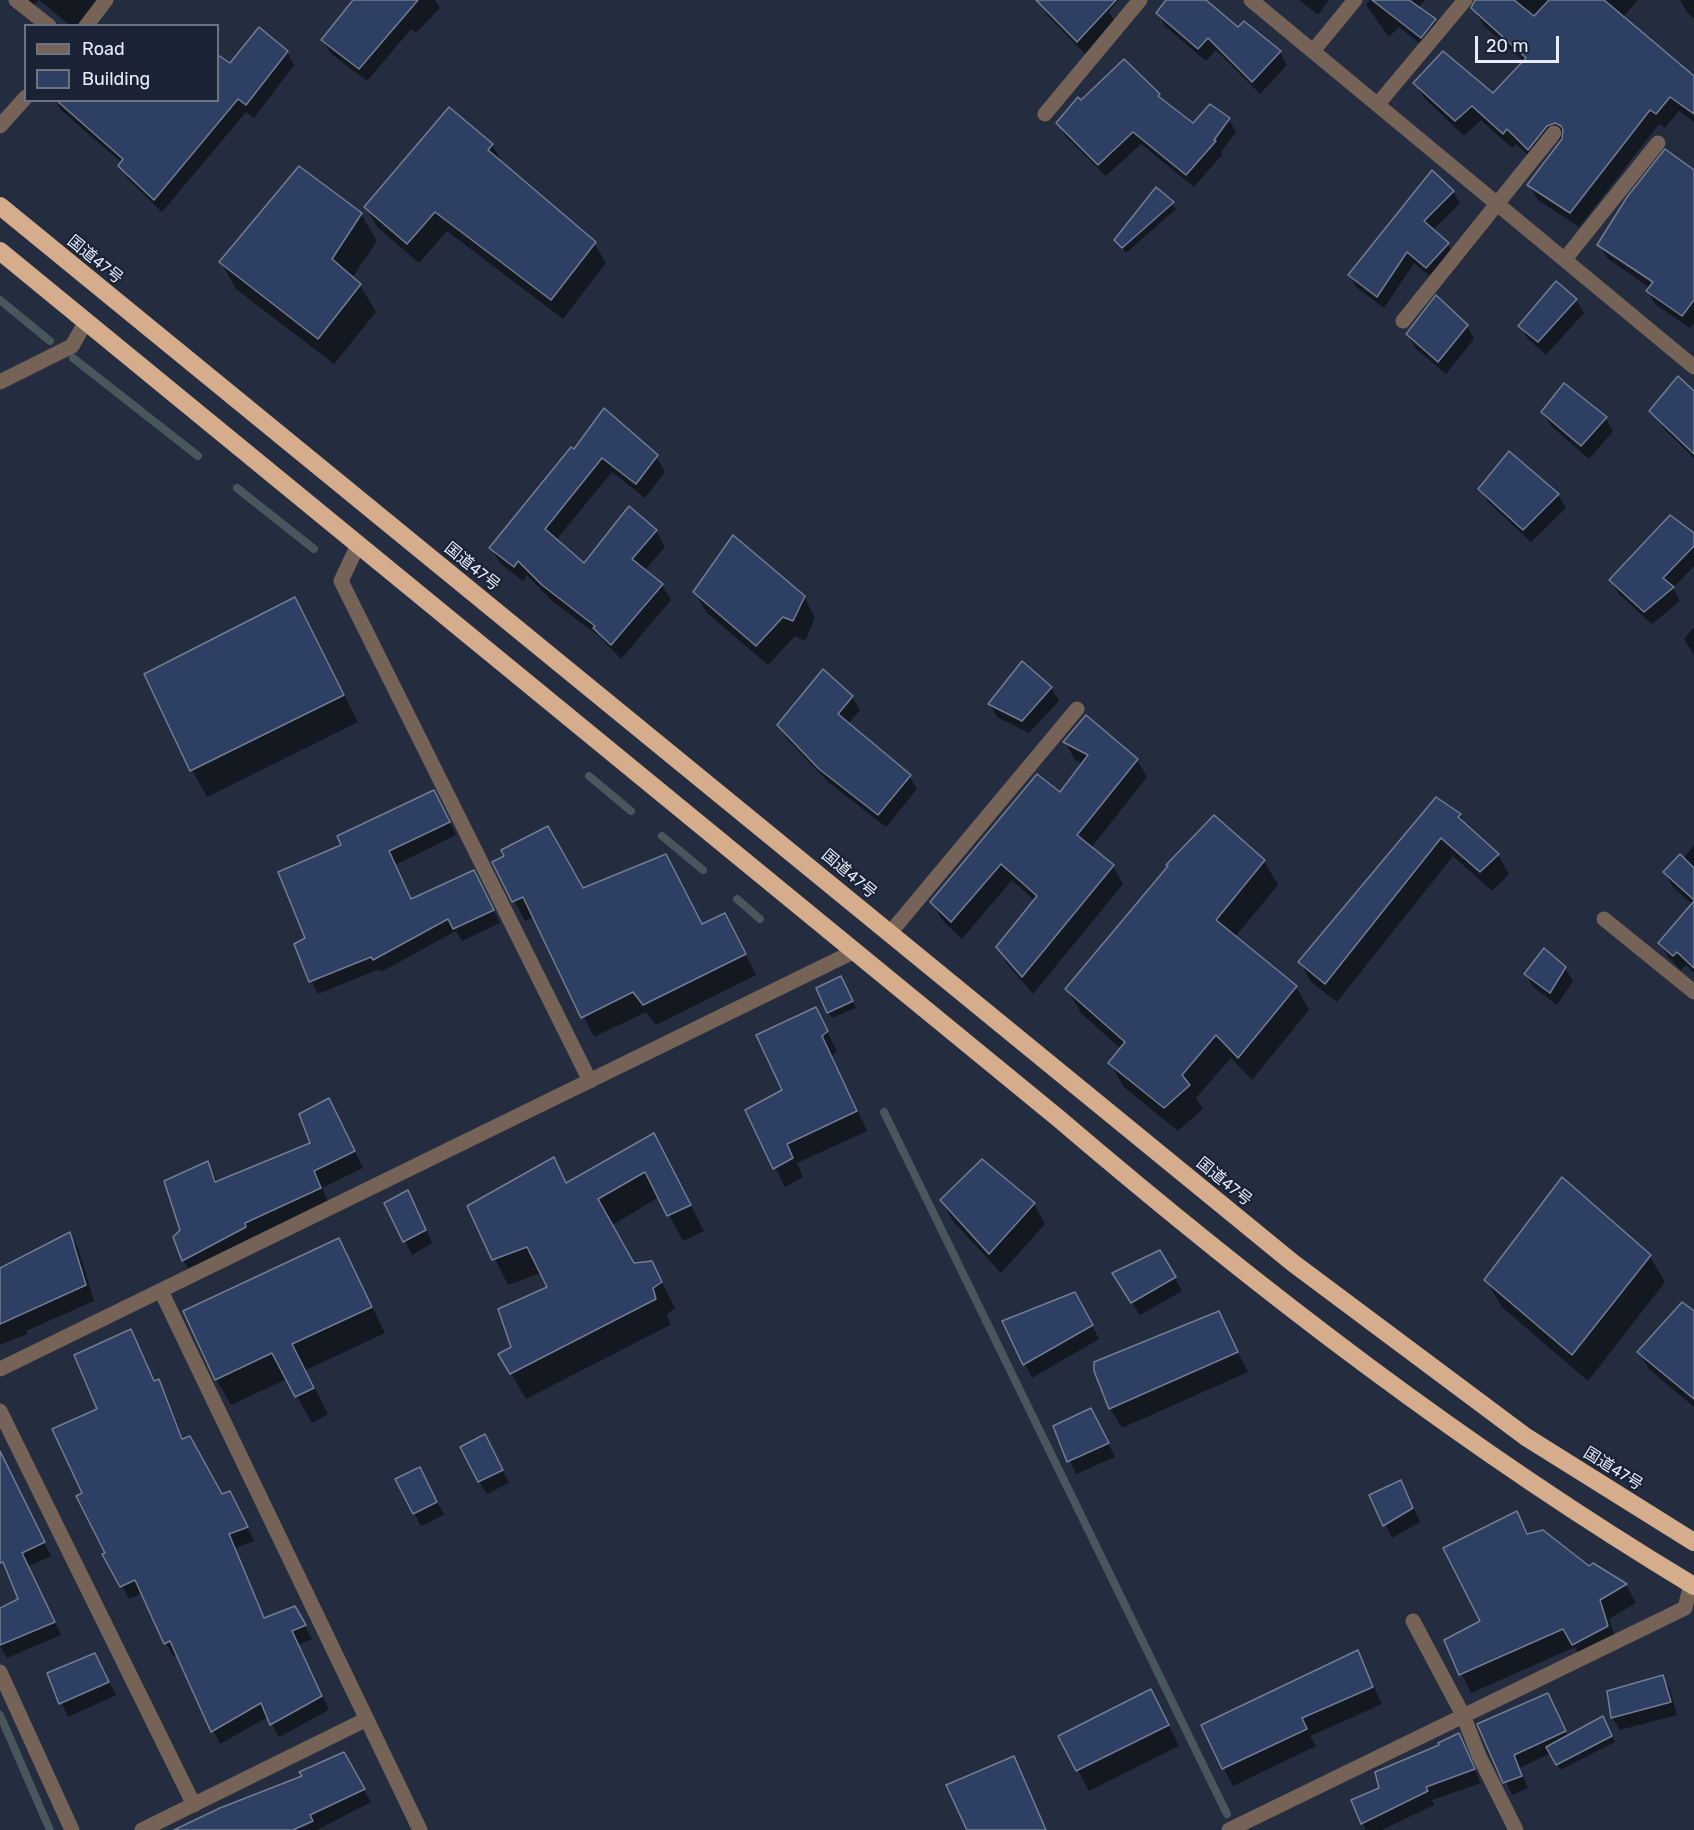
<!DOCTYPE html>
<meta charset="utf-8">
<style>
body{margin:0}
#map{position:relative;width:1694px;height:1830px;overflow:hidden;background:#242d3f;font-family:Rubik,sans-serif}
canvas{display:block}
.legend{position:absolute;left:24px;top:24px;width:195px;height:78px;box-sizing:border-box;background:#1a2335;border:2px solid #6c7483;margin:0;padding:8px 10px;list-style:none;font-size:18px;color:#e6edf9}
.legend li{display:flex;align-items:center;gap:12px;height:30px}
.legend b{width:30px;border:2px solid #6c7483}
.scale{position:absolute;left:1475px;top:36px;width:84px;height:27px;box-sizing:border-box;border:3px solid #e6edf9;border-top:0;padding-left:8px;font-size:18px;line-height:21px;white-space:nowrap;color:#e6edf9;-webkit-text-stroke:4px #1a2335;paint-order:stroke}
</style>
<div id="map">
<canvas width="1694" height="1830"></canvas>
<ul class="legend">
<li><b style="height:8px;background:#746356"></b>Road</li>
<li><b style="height:16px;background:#2d3f62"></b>Building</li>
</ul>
<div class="scale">20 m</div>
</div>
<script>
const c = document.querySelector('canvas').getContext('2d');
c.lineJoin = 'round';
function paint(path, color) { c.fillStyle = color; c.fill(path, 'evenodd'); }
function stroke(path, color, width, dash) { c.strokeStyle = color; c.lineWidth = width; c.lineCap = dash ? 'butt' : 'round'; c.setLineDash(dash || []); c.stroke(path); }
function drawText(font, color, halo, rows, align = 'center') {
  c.font = font + ' Rubik,"Noto Sans JP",sans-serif'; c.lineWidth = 4.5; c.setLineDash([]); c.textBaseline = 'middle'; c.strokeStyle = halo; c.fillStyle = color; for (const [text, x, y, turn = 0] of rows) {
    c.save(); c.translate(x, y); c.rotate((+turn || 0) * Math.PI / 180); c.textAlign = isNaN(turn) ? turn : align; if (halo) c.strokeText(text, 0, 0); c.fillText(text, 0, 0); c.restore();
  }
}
const shadow = new Path2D(`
 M26,0H39L32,6Z
 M39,0H105L87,26H71Z
 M354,0H435L440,8L416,33L411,29L367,81L330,53L323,40Z
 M1040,0H1118L1109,12L1115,22L1085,54L1047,15Z
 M1166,0H1204L1238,29L1280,52L1287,65L1260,94L1216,50L1206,61L1165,26L1158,13Z
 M1299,0H1329L1318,15Z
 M1370,0H1425L1418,8L1435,20L1443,33L1428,50L1399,27L1389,37L1366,5Z
 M1484,0H1638L1623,17L1694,78V122L1679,111L1665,128L1659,124L1579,227L1538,200L1529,185L1564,138L1555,142L1537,164L1516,144L1512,148L1481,120L1464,136L1424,98L1415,83L1493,95L1525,62L1484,26L1475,10Z
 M1680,0H1694V19L1687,12Z
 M287,52L294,65L254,118L246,112L162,212L128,179L120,166L122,163L61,110L55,100H218V57L231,65Z
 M1159,95L1162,101L1193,125L1210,106L1229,120L1236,132L1221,152L1222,155L1194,187L1141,144L1106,176L1065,136L1058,123L1081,102Z
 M492,145L504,165L594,243L606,263L563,319L447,231L419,263L377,227L366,207Z
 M1694,172V323L1690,328L1655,304L1648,291L1650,288L1607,258L1599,245Z
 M1156,189L1176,209L1126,253L1116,240Z
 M1453,192L1460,203L1433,230L1448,244L1454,255L1433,279L1414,263L1384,308L1356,287L1350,275Z
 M361,214L377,241L352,278L360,285L376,312L334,364L236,289L221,262Z
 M1576,300L1584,313L1546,355L1528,339L1520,326Z
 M1467,326L1474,339L1446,374L1415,348L1408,335Z
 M1694,393V458L1665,430L1657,417Z
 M1543,413L1606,418L1613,431L1589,459L1551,426Z
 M571,449L656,456L665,472L645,498L612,472L556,540L584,565L629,508L656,531L665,547L644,571L662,585L671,600L621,659L600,637L552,601L527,575L523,581L500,563L491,548Z
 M1509,453L1558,495L1566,508L1531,542L1488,502L1480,489Z
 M1694,535V566L1673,588L1680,601L1652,624L1619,594L1611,581Z
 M695,592L804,597L815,618L805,641L795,636L768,665L706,612Z
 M295,599L358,722L207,797L192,770Z
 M1694,627V655L1684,639Z
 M1022,663L1051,688L1059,701L1029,733L997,717L990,704Z
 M823,671L852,697L860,710L848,724L909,776L917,789L886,827L828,782L786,738L779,725Z
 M1065,742L1137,760L1147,777L1091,848L1113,866L1123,884L1033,994L1008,965L998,947L1035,901L1012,880L962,939L942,920L932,902L1060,794L1083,764L1075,760Z
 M441,804L456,835L395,865L412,900L481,885L500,923L462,941L456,931L381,972L380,969L318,994L295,945L307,939L280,873Z
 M1460,815L1467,828L1498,855L1509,874L1492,891L1453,856L1337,1002L1311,982L1300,963Z
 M1694,845V973L1686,965L1681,970L1668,957L1660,943L1693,905L1673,887L1665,873L1683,859Z
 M1264,861L1278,885L1235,937L1296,987L1309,1010L1252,1080L1231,1058L1196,1098L1203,1109L1178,1131L1124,1087L1110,1063L1121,1049L1081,1013L1067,989Z
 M494,863L736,935L756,975L656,1025L646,1012L594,1037L534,917L525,921Z
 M1565,968L1573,981L1557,1005L1533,987L1526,974Z
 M844,984L856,1008L832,1018L829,1012Z
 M815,1009L837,1051L832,1056L867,1131L797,1163L803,1177L785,1187L747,1111L784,1091Z
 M329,1100L363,1168L322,1188L329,1204L193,1276L183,1260L182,1231L208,1163L218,1182L312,1144Z
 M553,1159L568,1184L668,1160L704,1231L683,1241L659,1197L611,1226L634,1265L652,1262L675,1308L667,1314L670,1325L526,1399L500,1354L513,1348L549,1288L541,1273L508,1285L469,1207Z
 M942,1201L1034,1204L1045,1224L1001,1273L953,1221Z
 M386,1203L415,1205L432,1243L412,1255Z
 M69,1234L78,1248L94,1301L26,1331L28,1334L0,1345V1270Z
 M339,1240L385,1333L306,1370L328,1414L312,1423L287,1379L231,1405L216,1379Z
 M1160,1252L1182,1291L1140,1315L1121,1286Z
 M1649,1255L1665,1282L1588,1381L1502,1307L1486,1280Z
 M1082,1307L1099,1339L1032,1378L1004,1322Z
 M1218,1313L1248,1372L1122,1428L1110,1408Z
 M1694,1313V1407L1649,1369L1639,1352Z
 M137,1344L155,1382L158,1381L166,1394L184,1440L221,1496L237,1506L254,1541L235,1548L265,1619L295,1608L312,1639L298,1645L329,1710L279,1737L268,1717L220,1744L177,1654L173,1656L166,1643L143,1593L129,1599L78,1496L84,1494L99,1410Z
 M1098,1423L1115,1457L1076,1474L1055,1427Z
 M492,1449L509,1483L487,1494L479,1481Z
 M0,1456L51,1556L29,1566L61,1635L7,1658L0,1646V1609L20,1600L0,1550Z
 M427,1482L444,1515L421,1526L414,1513Z
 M1401,1482L1420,1522L1392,1538L1371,1496Z
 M1517,1513L1529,1535L1589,1568L1593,1565L1626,1585L1636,1603L1609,1619L1618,1645L1584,1663L1575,1647L1471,1693L1446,1641L1482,1622Z
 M1357,1652L1382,1704L1310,1736L1316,1746L1233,1786L1203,1726Z
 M102,1668L116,1695L68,1717L49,1674Z
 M1662,1677L1670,1690L1677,1715L1620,1730L1612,1717Z
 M1554,1707L1568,1737L1606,1724L1615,1742L1560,1770L1551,1753L1519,1768L1528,1788L1512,1795L1479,1725Z
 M1162,1711L1179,1746L1089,1791L1060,1736Z
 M1459,1735L1481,1783L1432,1800L1434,1805L1382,1830H1366L1362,1823L1381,1789Z
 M343,1754L371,1802L317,1830H178L304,1777Z`);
const stream = new Path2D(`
 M0,300L50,341
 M73,358L198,456
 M237,488L314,549
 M589,776L631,811
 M662,836L703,870
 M737,899L760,919
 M884,1112L1227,1814
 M0,1715L50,1830`);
const building = new Path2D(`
 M353,0H418L359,69L321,40Z
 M1036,0H1116L1077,42Z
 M1166,0H1206L1238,27L1244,21L1281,51L1252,82L1208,38L1198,49L1156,13Z
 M1372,0H1409L1436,19L1421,38Z
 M1475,0H1514L1534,16L1549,0H1604L1694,76V114L1670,97L1656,114L1650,110L1570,213L1527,185L1562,139L1563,130L1561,126L1555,123L1547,126L1528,150L1507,129L1503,134L1472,106L1455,121L1413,83L1443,51L1493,93L1526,58L1471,8Z
 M259,27L288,51L246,105L238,99L154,200L118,166L123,159L56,100H218V55L230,63Z
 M1124,59L1160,94L1158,96L1193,123L1210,104L1230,118L1214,140L1216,141L1186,175L1133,132L1098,165L1056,123L1078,97L1081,100Z
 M449,107L493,144L488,150L596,242L551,300L435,212L407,244L364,207Z
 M1665,149L1694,170V300L1682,316L1646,291L1653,282L1597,245L1627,197Z
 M299,166L362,213L332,259L361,284L318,339L219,262Z
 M1432,170L1454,191L1424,221L1449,243L1426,268L1407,252L1377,297L1348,275Z
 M1156,187L1174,202L1122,248L1114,240Z
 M1556,281L1577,299L1538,342L1518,326Z
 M1436,295L1468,325L1438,362L1406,334Z
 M1678,376L1694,391V454L1649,411Z
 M1564,383L1607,417L1581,446L1541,412Z
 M604,408L658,455L636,484L602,458L545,529L584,563L629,506L657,530L632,559L663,584L611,645L593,628L595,626L542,585L518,561L514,567L489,548L571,447L574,449Z
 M1509,451L1559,494L1523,530L1478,489Z
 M1670,515L1694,533V546L1663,578L1674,587L1644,612L1609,580Z
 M733,535L805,596L793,621L783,617L756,646L693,592Z
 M295,597L344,695L190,771L144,674Z
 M1022,661L1052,687L1022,721L988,704Z
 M823,669L853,696L838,714L911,775L878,815L819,769L777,725Z
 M1086,715L1138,759L1077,835L1114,865L1022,977L996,947L1037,896L1001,864L951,922L930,902L1037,774L1060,792L1088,755L1063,742Z
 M434,790L450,822L389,851L411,899L474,870L494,910L453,929L448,919L373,960L371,957L309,982L294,944L305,938L278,872L341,845L337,836Z
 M1436,797L1461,814L1458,817L1499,854L1480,872L1441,838L1325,984L1298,962Z
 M1214,815L1265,860L1216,920L1297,986L1238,1058L1216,1035L1182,1075L1190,1085L1164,1108L1108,1063L1125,1042L1065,989L1168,866L1166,865Z
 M548,826L583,888L666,854L702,924L725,913L746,954L643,1005L633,992L581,1018L523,897L512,902L492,862L504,856L501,850Z
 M1680,854L1694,868V900L1663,872Z
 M1694,901V968L1677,952L1673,956L1658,943Z
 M1544,948L1566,967L1550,993L1524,974Z
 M841,976L853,1001L827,1013L816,988Z
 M816,1007L828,1031L822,1036L857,1111L787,1144L793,1158L773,1169L745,1110L782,1090L756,1035Z
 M329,1098L355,1151L314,1171L321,1188L245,1223L246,1227L182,1261L173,1237L180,1230L164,1181L208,1161L215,1182L310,1143L299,1114Z
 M654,1133L691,1205L667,1216L645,1172L598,1199L634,1263L652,1261L662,1282L653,1288L656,1299L510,1374L498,1354L511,1347L498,1309L547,1287L527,1247L492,1260L467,1206L554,1157L566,1183Z
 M982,1159L1035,1203L989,1254L940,1200Z
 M1562,1177L1651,1255L1572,1355L1484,1280Z
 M408,1190L426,1230L403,1242L384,1203Z
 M70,1232L86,1285L0,1324V1268Z
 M339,1238L372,1307L292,1344L314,1388L295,1397L272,1353L215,1380L183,1311Z
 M1160,1250L1176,1277L1131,1303L1112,1273Z
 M1075,1292L1093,1325L1023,1365L1002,1321Z
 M1682,1302L1694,1311V1399L1637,1352Z
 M1219,1311L1238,1352L1109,1409L1094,1371V1362Z
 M131,1329L154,1381L159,1379L182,1439L190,1436L222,1494L230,1491L248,1527L229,1534L264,1618L295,1606L306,1625L292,1631L322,1696L270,1725L261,1703L211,1732L170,1641L164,1644L135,1580L120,1587L102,1554L105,1553L76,1496L82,1493L52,1429L97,1409L74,1355Z
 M1091,1408L1109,1443L1067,1462L1053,1426Z
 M485,1434L503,1470L478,1482L460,1447Z
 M0,1451L45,1542L22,1553L55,1622L0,1645V1608L18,1599L3,1562L0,1563Z
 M420,1467L437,1502L413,1514L395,1479Z
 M1401,1480L1413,1508L1383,1526L1369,1495Z
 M1517,1511L1527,1534L1543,1530L1589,1566L1593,1563L1627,1584L1600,1600L1608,1626L1572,1645L1563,1629L1459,1675L1444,1640L1480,1621L1443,1548Z
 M1358,1650L1373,1687L1302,1718L1307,1729L1222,1769L1201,1725Z
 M95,1653L109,1682L59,1704L47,1673Z
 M1663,1675L1671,1702L1611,1718L1607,1691Z
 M1151,1689L1169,1725L1076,1771L1058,1736Z
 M1548,1693L1566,1731L1514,1755L1522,1776L1503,1783L1477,1724Z
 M1603,1716L1612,1736L1556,1765L1546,1747Z
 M1459,1733L1475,1769L1426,1787L1428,1791L1361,1824L1351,1800L1379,1788L1375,1772L1439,1745L1438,1743Z
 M344,1752L365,1789L310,1815L313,1821L293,1830H174L220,1808L302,1776L299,1772Z
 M1014,1756L1046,1830H967L946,1785Z`);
const minor = new Path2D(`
 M16,0L49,26
 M1251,0L1694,367
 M86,26L106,0
 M1313,51L1355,0
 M1378,104L1465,0
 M1045,114L1140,0
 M0,126L26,97
 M1565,259L1658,143
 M1403,321L1554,133
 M0,382L72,346L85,323
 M358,545L341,581L590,1081
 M1604,919L1694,992
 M890,933L1077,709
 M161,1291L420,1830
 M0,1369L855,951
 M0,1411L194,1805
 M1413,1621L1463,1715L1479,1756L1516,1830
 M0,1672L72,1830
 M142,1830L365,1720
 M1229,1830L1685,1608L1691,1584`);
const highway = new Path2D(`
 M0,206L1293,1263L1526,1437L1694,1542
 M0,251L1058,1118C1258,1289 1468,1450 1694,1586`);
const streetNames = [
 ["国道47号",95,260,39],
 ["国道47号",472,567,39],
 ["国道47号",849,874,40],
 ["国道47号",1224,1182,39],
 ["国道47号",1613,1469,32]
];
paint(shadow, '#0007');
stroke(stream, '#48575c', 8);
paint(building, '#2d3f62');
stroke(building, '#727d93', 1.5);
stroke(minor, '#746356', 15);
stroke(highway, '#d5ad8c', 18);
drawText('16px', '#e6edf9', '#1a2335', streetNames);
</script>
